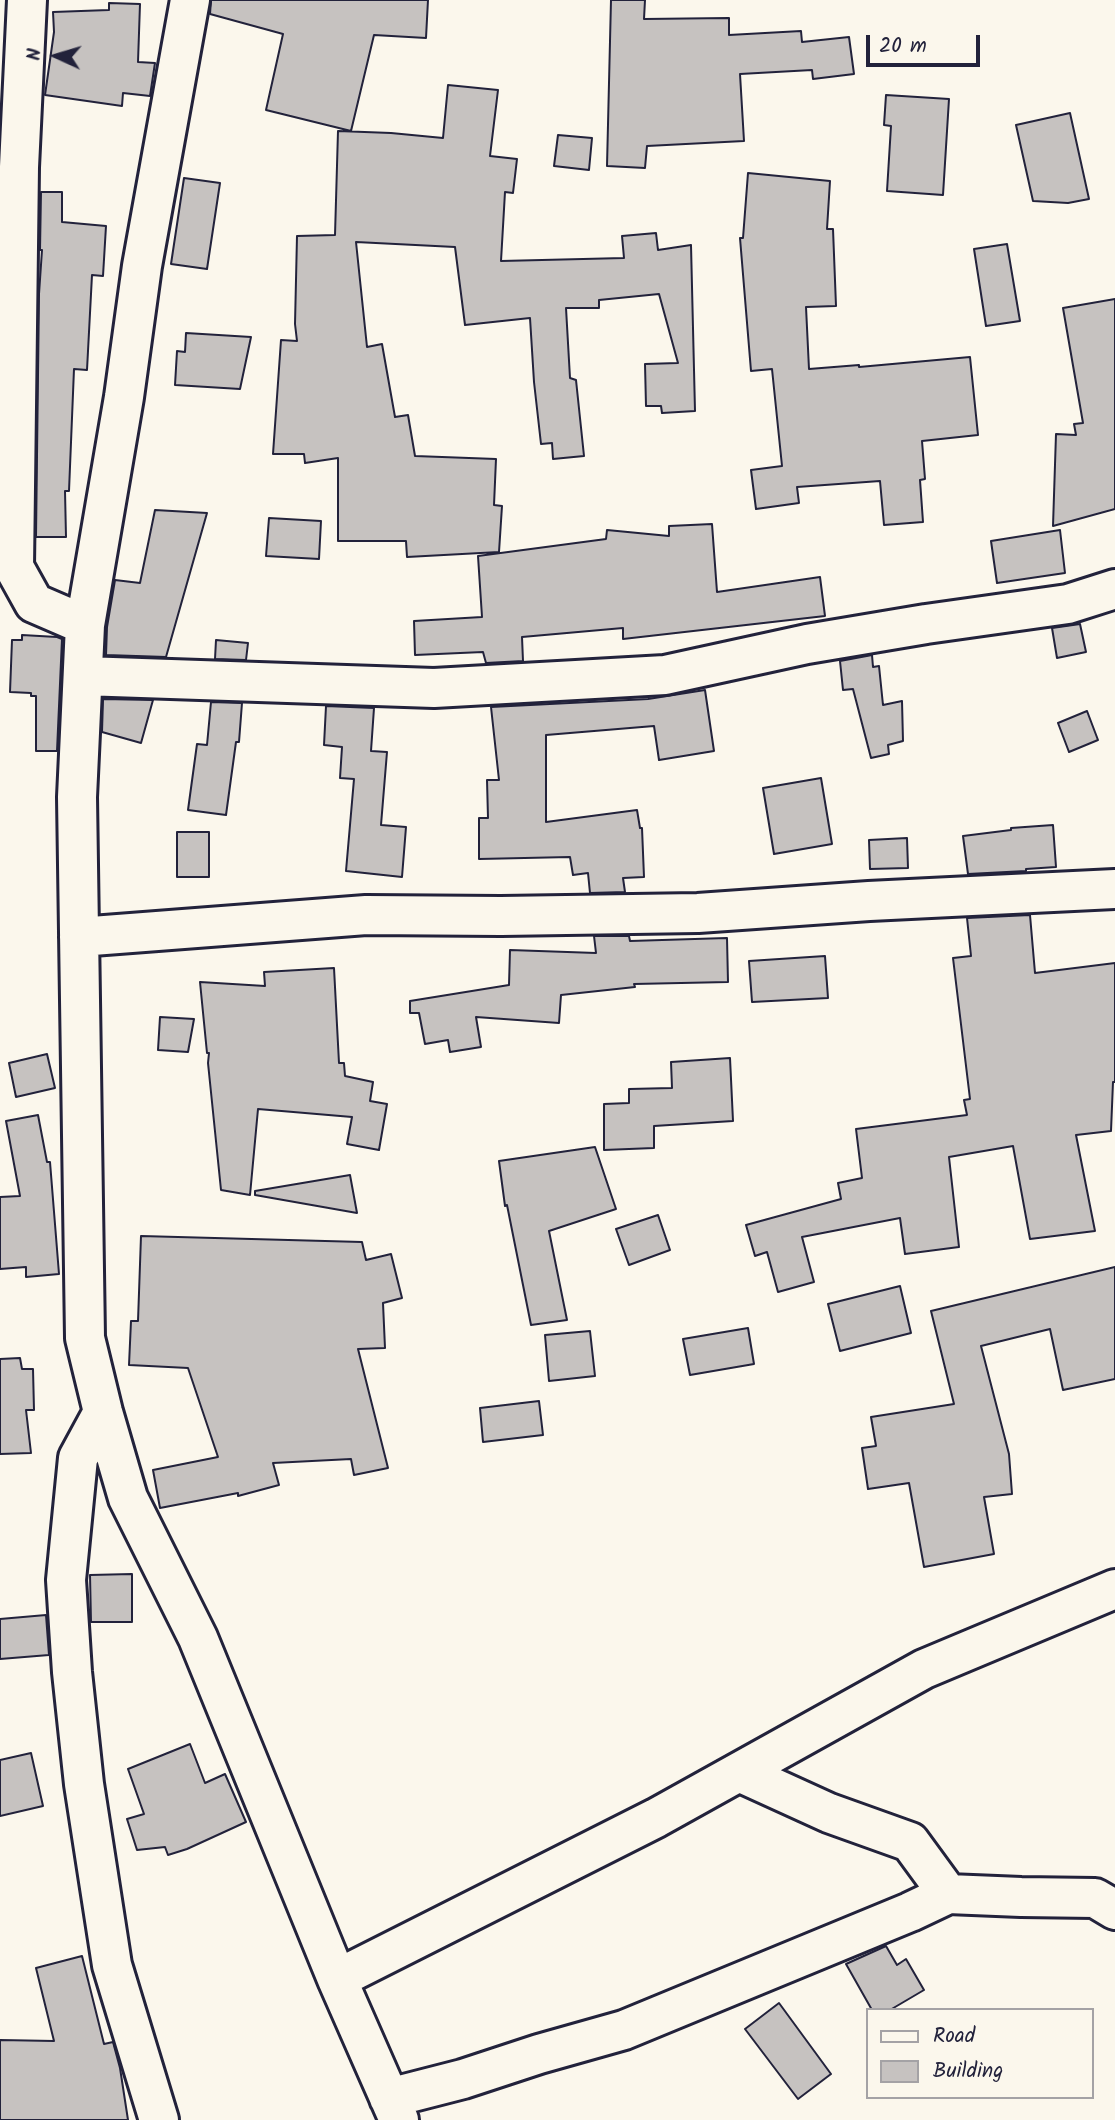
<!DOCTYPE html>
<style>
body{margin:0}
#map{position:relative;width:1115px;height:2120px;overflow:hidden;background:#fbf7ec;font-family:Kalam,sans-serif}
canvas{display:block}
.legend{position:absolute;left:866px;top:2008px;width:228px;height:91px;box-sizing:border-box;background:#fbf7ec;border:2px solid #a4a2a5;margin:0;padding:9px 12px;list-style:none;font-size:21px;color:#22223b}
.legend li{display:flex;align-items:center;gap:14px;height:35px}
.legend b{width:35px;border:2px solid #a4a2a5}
.north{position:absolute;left:21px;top:21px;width:70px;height:70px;-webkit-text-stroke:5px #fbf7ec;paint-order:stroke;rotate:274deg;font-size:19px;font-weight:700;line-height:28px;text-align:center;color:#22223b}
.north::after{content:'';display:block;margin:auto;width:24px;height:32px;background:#22223b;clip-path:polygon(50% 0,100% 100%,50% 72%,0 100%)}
.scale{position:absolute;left:866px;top:35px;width:114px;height:32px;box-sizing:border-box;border:4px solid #22223b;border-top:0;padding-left:9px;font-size:21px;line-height:24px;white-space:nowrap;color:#22223b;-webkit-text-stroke:5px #fbf7ec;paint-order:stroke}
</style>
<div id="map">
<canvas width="1115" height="2120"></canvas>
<ul class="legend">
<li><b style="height:9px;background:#fbf7ec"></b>Road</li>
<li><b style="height:19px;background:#c6c2c0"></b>Building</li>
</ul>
<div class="north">N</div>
<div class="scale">20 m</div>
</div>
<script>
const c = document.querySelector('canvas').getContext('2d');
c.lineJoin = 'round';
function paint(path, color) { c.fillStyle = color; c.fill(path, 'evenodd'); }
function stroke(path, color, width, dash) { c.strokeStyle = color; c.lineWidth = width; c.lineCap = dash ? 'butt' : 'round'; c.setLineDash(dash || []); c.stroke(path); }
const building = new Path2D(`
 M211,0H428L426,38L374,35L351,131L266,110L283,34L210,14Z
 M611,0H645L644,19L729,18V35L801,31L802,42L849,37L854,74L813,79L812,70L740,74L744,141L647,146L645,168L607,166Z
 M109,3L140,4L138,62L155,63L150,96L123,93L122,106L45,95L54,32L53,12L109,10Z
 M448,85L498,90L490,156L517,159L513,193L505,192L501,261L624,258L622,236L656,233L658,250L691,245L695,411L662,413L661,406H646L645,364L678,363L659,294L599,300V308H566L570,378L576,380L584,456L553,459L552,443L541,444L534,382L530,318L465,325L455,247L356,242L367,347L382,344L395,417L408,415L415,456L496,459L494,505L502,506L499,552L407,557L406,541H338V458L305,463L304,454H273L281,340L297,341L295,324L297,236L335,235L338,131L391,133L443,138Z
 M886,95L949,99L943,195L887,191L891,126L884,125Z
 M1070,113L1089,199L1068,203L1033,201L1016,125Z
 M558,135L592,138L589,170L554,166Z
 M748,173L830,181L827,229H833L836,306L806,307L809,369L859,365V367L970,357L978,435L922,441L925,479L920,480L923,522L884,525L880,481L797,487L799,503L756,509L751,470L782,466L772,369L751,371L740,238H743Z
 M184,178L220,183L207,269L171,264Z
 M41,192H62V222L106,226L103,276L92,275L87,370L74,369L69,491H65L66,537H36L39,294L42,250H40Z
 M1007,244L1020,321L986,326L974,249Z
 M1115,299V509L1053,526L1056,434L1076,435L1074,424L1083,423L1063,308Z
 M186,333L251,337L240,389L175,385L177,351L185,352Z
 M155,510L207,513L166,657L106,655L107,627L115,580L140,583Z
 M269,518L321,521L319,559L266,556Z
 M712,524L717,592L820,577L825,616L623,639V628L522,637L523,661L486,663L483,652L415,655L414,621L482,617L478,556L606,539L607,530L669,536V526Z
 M1060,530L1065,573L997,583L991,541Z
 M1080,624L1086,652L1057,658L1052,628Z
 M22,635L57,637L62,639L57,751H36V696H31V693L10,692L12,640H22Z
 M216,640L248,643L246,660L215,659Z
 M872,655L873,667L879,666L883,705L902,701L903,741L888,745L889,754L871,758L853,689L843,690L840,661Z
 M705,690L714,751L659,760L654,726L546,735V822L637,810L640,828H642L644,877L623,878L625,892L590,893L588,873L573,875L570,857L479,859V818H488L487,780H499L491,707L648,699Z
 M103,699L153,700L141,743L102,732Z
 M211,702L242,703L239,742H236L226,815L188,810L197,744L207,745Z
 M326,706L374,708L371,751L387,752L381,825L406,827L402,877L346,871L354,779L340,778L342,747L324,745Z
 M1087,711L1098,740L1069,752L1058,723Z
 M821,778L832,844L774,854L763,788Z
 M1053,825L1056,867L1026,869V871L968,874L963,836L1011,830V828Z
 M177,832H209V877H177Z
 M907,838L908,868L870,869L869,840Z
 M1030,915L1035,973L1115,963V1082H1113L1111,1131L1076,1135L1095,1231L1030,1239L1013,1146L949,1157L959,1247L905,1254L900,1218L802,1237L814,1282L778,1292L767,1252L755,1256L746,1225L841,1199L838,1183L862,1178L856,1129L967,1115L964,1100L970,1099L953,958L971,956L967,918Z
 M594,936H629L630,941L727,938L728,982L634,984L635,987L561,995L559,1023L476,1017L481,1047L450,1052L448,1040L425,1044L419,1013H410V1001L509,985L510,950L596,953Z
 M825,956L828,998L752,1002L749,961Z
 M334,968L339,1063H344L345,1076L373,1082L370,1101L387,1104L379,1150L347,1144L352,1117L258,1109L250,1195L221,1190L208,1063L209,1053H207L200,982L265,986L264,972Z
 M160,1017L194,1019L188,1052L158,1050Z
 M47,1054L55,1088L16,1097L9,1063Z
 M730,1058L733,1121L654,1126V1148L604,1150V1104L629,1103V1089L672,1088L671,1062Z
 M38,1115L47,1162H50L59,1274L26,1277V1267L0,1269V1197L20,1196L6,1121Z
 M595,1147L616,1209L549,1231L567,1320L531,1325L507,1205L505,1206L499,1161Z
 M350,1175L357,1213L255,1195V1191Z
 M658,1215L670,1250L629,1265L616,1229Z
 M141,1236L362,1242L366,1260L391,1254L402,1298L383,1303L385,1348L358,1349L388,1468L354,1475L351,1459L273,1463L279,1485L238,1496V1493L160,1508L153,1470L218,1457L188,1368L129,1365L131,1321H138Z
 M1115,1267V1379L1063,1390L1050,1329L981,1346L1009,1454L1012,1494L984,1497L994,1554L924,1567L909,1483L868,1489L862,1448L876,1446L871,1417L954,1404L931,1311Z
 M900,1286L911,1333L840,1351L828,1304Z
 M748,1328L754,1364L690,1375L683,1339Z
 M590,1331L595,1376L549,1381L545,1335Z
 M20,1358L22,1369H33L34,1410H26L31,1453L0,1454V1359Z
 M539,1401L543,1435L483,1442L480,1408Z
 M132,1574V1622H91L90,1575Z
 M46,1615L49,1655L0,1659V1619Z
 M190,1744L205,1783L225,1774L246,1822L187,1849L168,1855L165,1847L137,1850L127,1819L144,1814L128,1769Z
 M31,1753L43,1806L0,1816V1760Z
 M886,1946L897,1965L906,1959L924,1990L890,2010H872L846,1964Z
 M82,1956L104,2044L113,2042L120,2068L128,2120H0V2040L54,2041L36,1968Z
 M779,2003L831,2074L798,2099L745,2029Z`);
const minor = new Path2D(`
 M27,0L19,167L14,567L34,603L85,625
 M190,0L142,266L124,397L85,625L77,797L85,1338L103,1412L128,1498L198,1638L337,1979L399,2120
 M83,676L434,688L665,675L807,644L926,624L1068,604L1115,589
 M79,937L366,915L501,916L698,913L869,901L1115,889
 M103,1412L78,1458L66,1580L72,1672L84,1784L112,1965L159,2120
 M739,1772L829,1813L910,1842L948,1894L1021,1897L1095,1898L1115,1910
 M337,1979L656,1818L924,1669L1115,1589
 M389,2098L463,2079L539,2054L624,2030L910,1912L948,1894`);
paint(building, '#c6c2c0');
stroke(building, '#22223b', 2);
stroke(minor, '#22223b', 44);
stroke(minor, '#fbf7ec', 38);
</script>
